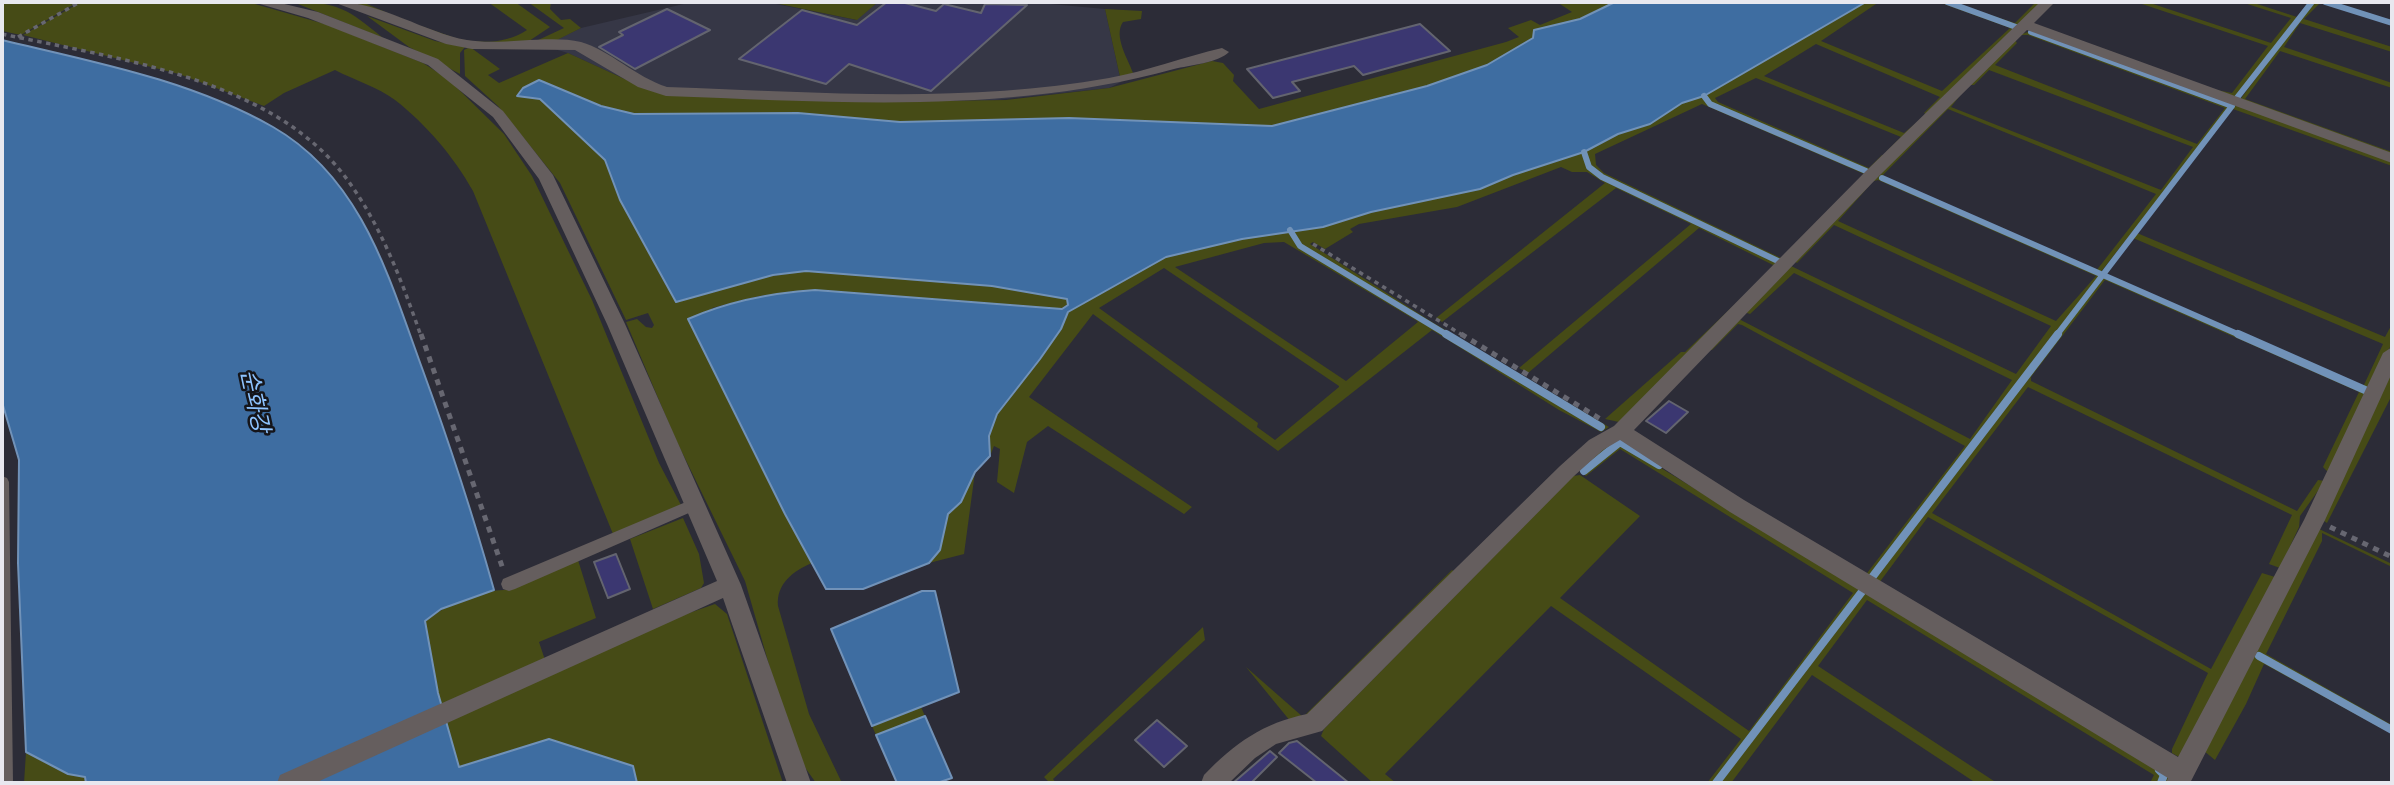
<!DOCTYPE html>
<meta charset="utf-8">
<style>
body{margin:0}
#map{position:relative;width:2394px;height:785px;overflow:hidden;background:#2c2c37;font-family:"IBM Plex Sans",sans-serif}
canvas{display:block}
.frame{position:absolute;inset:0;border:4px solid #e8e8ef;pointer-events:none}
</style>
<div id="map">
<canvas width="2394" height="785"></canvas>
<div class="frame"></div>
</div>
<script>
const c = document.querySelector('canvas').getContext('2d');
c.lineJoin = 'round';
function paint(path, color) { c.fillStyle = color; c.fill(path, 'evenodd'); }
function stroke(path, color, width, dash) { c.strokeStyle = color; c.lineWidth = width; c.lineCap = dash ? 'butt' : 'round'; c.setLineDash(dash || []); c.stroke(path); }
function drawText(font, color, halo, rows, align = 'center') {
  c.font = font + ' "IBM Plex Sans","Noto Sans KR",sans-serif'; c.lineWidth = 5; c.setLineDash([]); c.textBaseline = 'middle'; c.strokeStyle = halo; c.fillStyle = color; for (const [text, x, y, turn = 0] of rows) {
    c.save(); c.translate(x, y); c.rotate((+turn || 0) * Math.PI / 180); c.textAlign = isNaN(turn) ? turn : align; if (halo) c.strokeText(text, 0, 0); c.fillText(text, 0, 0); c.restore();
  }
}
const built = new Path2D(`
 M692,2H766L856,20L878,2H1029L1105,9L1121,82L1109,88L986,101L642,87L568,53L544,46L581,28Z`);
const green = new Path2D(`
 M2,2H78L21,35L2,31Z
 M81,2H248L328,25L423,63L448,79L504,134L532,176L592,300L659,463L681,505L613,534L473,191C454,157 426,124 395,100C378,87 354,80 335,70L284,93L264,106L179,74L23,35Z
 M293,2C338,2 348,9 383,38Z
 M351,2H362C409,21 478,62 527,30L488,2H515L550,27L529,41H536L564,28L528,2H551L550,9L561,20L570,19L581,28L549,44L467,42Z
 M817,2H878L857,20L779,4Z
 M1557,2H1615L1580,19L1535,30L1533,38L1487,65L1427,86L1272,126L1069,118L900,122L798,113L634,114L601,106L539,80L518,96L540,99L605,160L620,200L669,291L806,271L992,286L1067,299L1068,305L1062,309L815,290L760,296L712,308L785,514L812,563C793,571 776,584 778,606L809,714L842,783H816L794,752L745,581L675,438L626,322L637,319L646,327L652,328L654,325L648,313L626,320L560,183L498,106L465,76L464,50L470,47L500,69L488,75L499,83L568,53L642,87L938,101L1006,100L1109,88L1212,61L1223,63L1234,75L1233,81L1259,109L1506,42L1519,37L1508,28L1531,20L1540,25L1572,12Z
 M1866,2H1879L1821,41L1942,91L2010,28L1938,2L2016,27L1950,2L2015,23L2036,2H2045L1929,116L1924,113L1940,97L1816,44L1764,76L1904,133L1921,119L1925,121L1890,154L1886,152L1901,137L1756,78L1715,98L1718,102L1869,168L1882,155L1888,156L1856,188L1852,187L1864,174L1702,104L1595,154L1596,165L1604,173L1783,259L1848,192L1851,193L1619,422L1605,419L1681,352H1685L1775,266L1699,228L1528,373L1519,368L1691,224L1616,188L1442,322L1436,318L1605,183L1587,172H1572L1561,167L1457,207L1359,224L1350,229L1353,232L1325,249L1313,242L1310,244L1432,322L1609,427L1601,432L1559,410L1432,330L1278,451L1093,314L1029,397L1192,507L1184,514L1048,426L1027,442L1014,493L997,482L1000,449L994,446L990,456L989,436L997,414L1040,359L1061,329L1068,312L1166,257L1242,239L1323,227L1371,212L1480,189L1513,175L1584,152L1618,134L1650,124L1682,103L1704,96ZM1284,242L1417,321L1418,322L1346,381L1175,267L1264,243ZM1164,268L1339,386V387L1275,440L1257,427L1258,423L1099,308Z
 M2136,2H2147L2271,43L2291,18L2241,2H2251L2297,17L2234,99L2217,90L2232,93L2268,46Z
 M2313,2H2323L2392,24L2321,2L2304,19L2392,47V52L2300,23L2284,47L2392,83V88L2280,51L2245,99L2392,152V157L2239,101Z
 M1105,9L1142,11L1141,19L1123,22C1113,36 1128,59 1133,73L1120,77Z
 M367,16L435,41L465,47L460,53V74L409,47Z
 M2030,31L2392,161V166L2233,109V105Z
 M2028,32L2231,106L2100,273L2096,271L2156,194L1948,109L1881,177L2100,276L1869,579L1864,577L1965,446L1742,325L1738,324L1712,350H1704L1737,318L1970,439L2012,380L1794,273L1750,314L1744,312L1791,266L2016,374L2051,326L1834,225L1797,263L1794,261L1867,185L1869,186L1838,221L2056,321L2096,276L1878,180L1870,182L1965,89L1951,107L2161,190L2193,147L1989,70L1974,85H1969L2015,40L2017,43L1995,65L2197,144L2225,108L2028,35H2019Z
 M2137,233L2385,337L2392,324V343L2329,473L2323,467L2359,392L2105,280L2031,377V381L2297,511L2318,480L2325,481L2300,516L2299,527L2280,568L2269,564L2292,515L2028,387L1932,513L2211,669L2262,573L2275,577L2179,757L2172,753V749L2208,673L1928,517L1879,583L1872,581L2102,276L2366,390L2363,387L2383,344L2133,238Z
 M2392,370V395L2327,523L2318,517Z
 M1620,438L2158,761L2167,770L2169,783H2162L2165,775L2158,767L1620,441L1583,471L1620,443L1861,590L1714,783H1707L1741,739L1551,606L1385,774L1396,783H1373L1321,736L1324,729L1573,476L1580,475L1640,516L1560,598L1749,731L1853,593L1620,449L1586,476L1579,470L1612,440Z
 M975,472L964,554L929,563L940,550L948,514L961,502Z
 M683,518L699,554L704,583L701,588L653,609L630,539Z
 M2315,527L2392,564V567L2322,533V541L2266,654L2392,725V728L2259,656L2392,731V734L2264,664L2246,704L2215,760L2204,751Z
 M578,560L596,618L539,642L546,663L715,604L727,614L783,783H637L633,766L549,739L459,767L438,693L425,621C446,605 478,590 504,590Z
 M1452,570L1459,575L1324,707C1314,715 1304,725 1291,722L1246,667L1303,717Z
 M1864,591L2157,770L2163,776L2159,783H2150L2154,775L1867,600L1818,666L1997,783H1976L1812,675L1731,783H1718Z
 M1203,627L1205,640L1053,779L1056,783H1050L1044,777Z
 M921,707L925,716L876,735L872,726Z
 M26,752L68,774L86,777V783H24Z`);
const water = new Path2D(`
 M1615,2H1866L1704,96L1682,103L1650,124L1618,134L1584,152L1513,175L1480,189L1371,212L1323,227L1242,239L1166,257L1068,312L1061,329L1040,359L997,414L989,436L990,456L975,472L961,502L948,514L940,550L929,563L863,589H826L785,514L688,319C729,301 770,293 815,290L1062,309L1068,305L1067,299L992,286L806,271L773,275L676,302L620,200L605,160L540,99L517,96L523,88L539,80L601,106L634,114L798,113L900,122L1069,118L1272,126L1427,86L1487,65L1533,38L1534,30L1580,19Z
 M2,40C94,62 190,80 273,127C362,178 389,278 422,368C449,442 473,515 494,590L441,609L425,621L438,693L459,767L549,739L633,766L637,783H86L85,777L68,774L26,752L18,563L19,460L2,402Z
 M922,591H935L959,692L872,726L831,629Z
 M925,716L952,778L937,783H897L876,735Z`);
const streamFar1 = new Path2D(`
 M1947,2L2016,27
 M2325,2L2392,23
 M2031,32L2232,106L2056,336
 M1704,96L1710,104L1866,171
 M2236,99L2312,2
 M1584,152L1589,167L1602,177L1780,262
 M1882,178L2242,336
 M1290,230L1300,246L1449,336`);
const stream = new Path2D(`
 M1446,334L1601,427
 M2238,334L2365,390
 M1584,471L1620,442L1659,465
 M1870,580L2058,334
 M2259,656L2392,730
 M2159,770L2164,775L2161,783
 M1716,783L1864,589`);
const building = new Path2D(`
 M887,2H901L936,11L944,4L981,13L985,4L1027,5L931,91L849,64L826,84L739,59L802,10L857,25Z
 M667,9L710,30L635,69L599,47L623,35L619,32Z
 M1420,24L1450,51L1363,75L1354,66L1292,82L1300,91L1273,98L1247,69Z
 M1669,401L1688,412L1666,433L1646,421Z
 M616,554L630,589L608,598L594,562Z
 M1157,720L1187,746L1164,767L1135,740Z
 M1297,741L1349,783H1317L1279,753L1289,743Z
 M1270,751L1277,757L1251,783H1233Z`);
const pathFar1 = new Path2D(`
 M2,34C114,58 268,78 343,174C380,222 401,279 421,336
 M18,37L80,2
 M1313,244L1464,336`);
const path = new Path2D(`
 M421,334L503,569
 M1461,334L1602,420
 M2330,527L2392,557`);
const service = new Path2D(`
 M2,476L7,478L9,482L13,783H2Z
 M693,499L698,501L701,505L698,509L515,589L509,591L503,589L501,584L503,579Z`);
const minor = new Path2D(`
 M253,2H276L318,12L438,59L503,111L553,175L625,324L741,585L811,783H787L723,598L315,783H277L280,775L717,581L607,324L539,179L493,117L428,65L308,18Z
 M333,2C378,0 423,32 467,40C501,46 549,34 581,42C609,50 636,77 667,87C814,92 963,104 1109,78C1147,71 1184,57 1222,48L1229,52C1218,63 1190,65 1174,69C1006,115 838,102 666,96L638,87L575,50L472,49L446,44Z
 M2040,2H2055L2034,23L2392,153V163L2027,30L1878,177L1634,430L1744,500L2178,757L2304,520L2383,353L2392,347V373L2325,520L2190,783H2166L2168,778L1730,512L1620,440L1603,450L1574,476L1322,731L1276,744L1255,758L1229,783H1201L1204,775C1235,743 1263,723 1307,714L1560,466L1589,440L1614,426L1866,171Z`);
const waterNames = [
 ["순화강",254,401,78]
];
paint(built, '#363746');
paint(green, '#464b16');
paint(water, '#3e6da1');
stroke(water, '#7192b8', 2);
stroke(streamFar1, '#7192b8', 6);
stroke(stream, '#7192b8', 8);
paint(building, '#3b3771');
stroke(building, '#63646f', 2);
stroke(pathFar1, '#676771', 3.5, [4.5, 4.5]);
stroke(path, '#676771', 5, [6, 6]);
paint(service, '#655e5e');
paint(minor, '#655e5e');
drawText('italic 23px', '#8ec3fe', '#15151a', waterNames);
</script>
